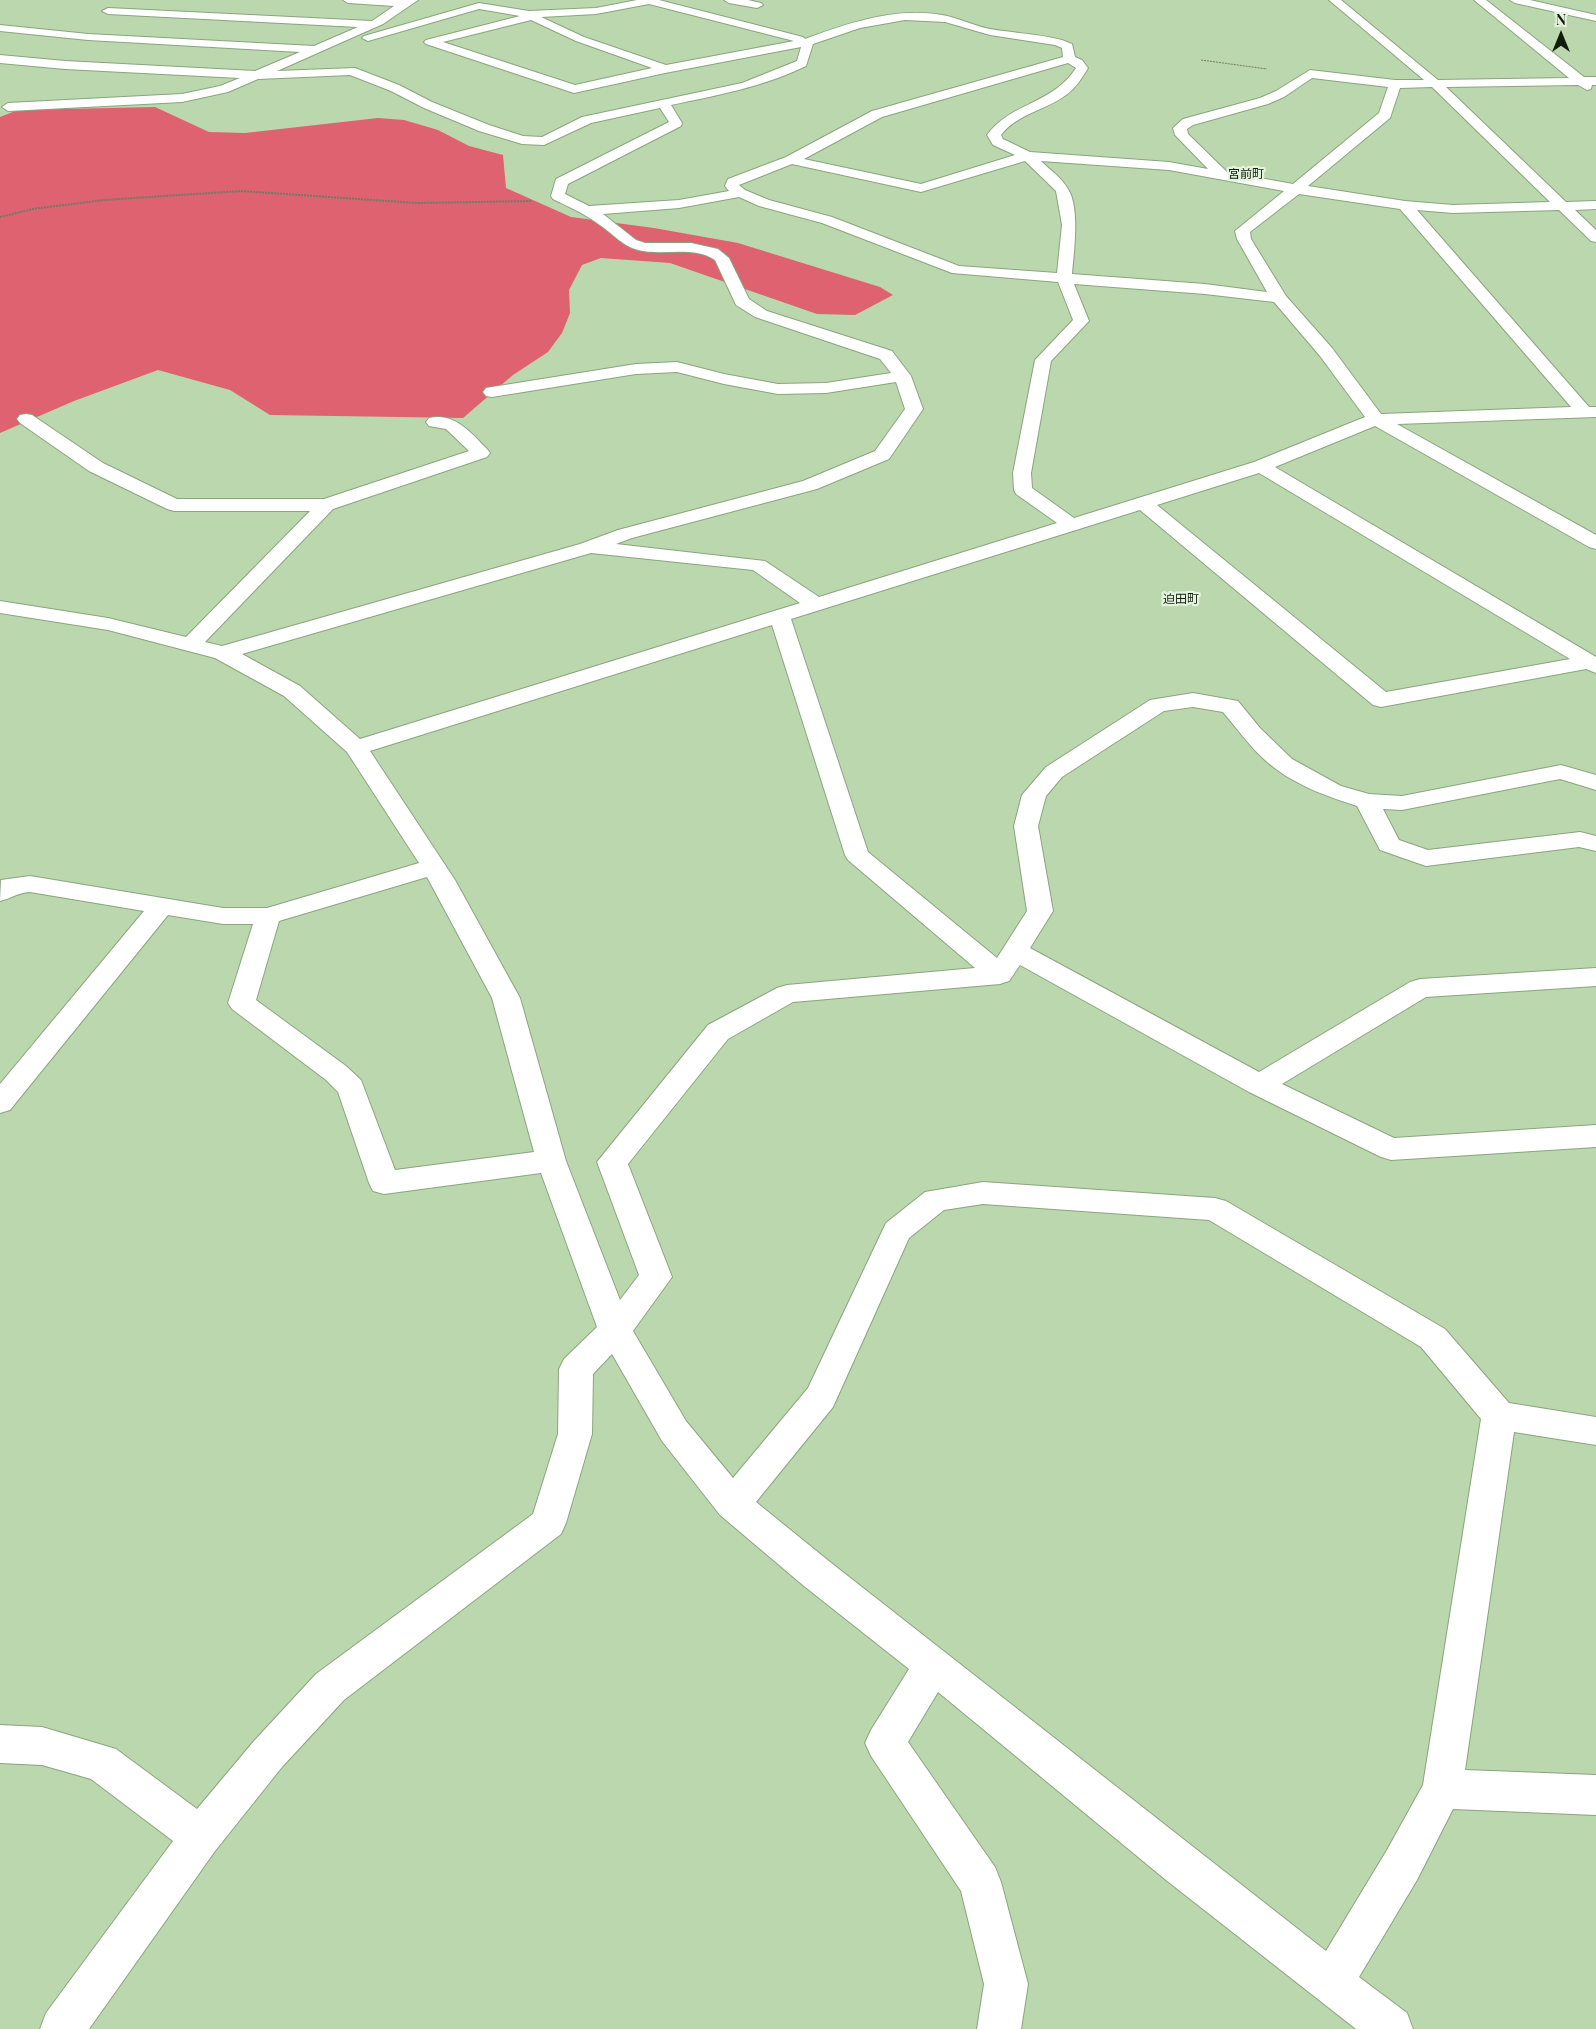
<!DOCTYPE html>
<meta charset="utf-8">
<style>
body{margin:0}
#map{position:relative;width:1596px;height:2029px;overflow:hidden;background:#bbd7ae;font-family:"Playfair Display",serif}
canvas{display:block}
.north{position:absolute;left:1536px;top:10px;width:50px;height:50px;-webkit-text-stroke:4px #e4f3de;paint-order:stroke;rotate:0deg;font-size:14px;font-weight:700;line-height:20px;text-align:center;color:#121c0d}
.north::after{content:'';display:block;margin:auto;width:18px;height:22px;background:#121c0d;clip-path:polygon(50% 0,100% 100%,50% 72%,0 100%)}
</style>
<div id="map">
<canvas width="1596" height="2029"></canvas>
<div class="north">N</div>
</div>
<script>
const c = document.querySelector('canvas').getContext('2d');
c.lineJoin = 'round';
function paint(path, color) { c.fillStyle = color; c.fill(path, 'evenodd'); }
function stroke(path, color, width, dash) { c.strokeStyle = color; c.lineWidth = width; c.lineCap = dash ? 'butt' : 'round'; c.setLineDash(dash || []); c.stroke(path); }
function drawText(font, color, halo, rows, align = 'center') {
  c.font = font + ' "Playfair Display","Noto Sans JP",serif'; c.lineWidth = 4.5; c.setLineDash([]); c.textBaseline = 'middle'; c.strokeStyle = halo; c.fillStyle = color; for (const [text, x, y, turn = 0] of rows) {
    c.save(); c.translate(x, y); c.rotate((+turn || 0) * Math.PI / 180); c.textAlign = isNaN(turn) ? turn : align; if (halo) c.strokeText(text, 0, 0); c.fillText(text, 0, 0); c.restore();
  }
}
const forest = new Path2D(`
 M155,107L209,132L245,133L378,118L404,120L438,130L469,146L503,155L506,188L571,217L654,228L738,243L880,287L893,295L855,315L817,314L670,263L601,258L582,265L569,290L570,313L562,333L548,352L513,375L463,418L270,415L230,390L158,370L74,401L0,433V117L18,110Z`);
const pathFar1 = new Path2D(`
 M1201,60L1267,69`);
const path = new Path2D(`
 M0,217L33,209L104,200L241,191L417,203L532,201`);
const minor = new Path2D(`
 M343,0H418L383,24L277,71L355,68L399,85L432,102L489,125L523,136L542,137L582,117L742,83L797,61L801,47L665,73L574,93L426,44L424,42L426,40L520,16L479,9L368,41L362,38L364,36L479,3L529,11L596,8L637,0H659L803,37L805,39C849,23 895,7 942,15C959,18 974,26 990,29C1014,33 1039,34 1062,40L1072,44L1075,57L1082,60L1088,68C1082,78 1076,88 1066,95C1046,110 1017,114 1001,135L1003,139L1030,152L1169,162L1208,169L1175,135L1173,128L1183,119L1260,98L1276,91L1310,70L1395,80H1424L1329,0H1341L1438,80L1569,78L1474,0H1486L1584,77H1596V85H1592L1591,89L1587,90L1578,85L1446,87L1566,202L1596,201V209L1575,210L1596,230V242L1591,241L1559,210L1453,213L1417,210L1589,407H1596V417L1397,424L1596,535V549L1589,547L1375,426L1275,467L1596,657V673L1586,669L1381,707L1373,705L1140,510L791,619L868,852L997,958L1027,911L1014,826L1022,795L1046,767L1150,700L1193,693L1238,701L1260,728L1292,759L1341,786L1369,794L1402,796L1561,765L1596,775V790L1560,779L1402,810L1383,809L1399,840L1428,850L1580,832L1596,836V851L1579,847L1426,866L1380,850L1357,806C1329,797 1300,787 1276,769C1255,754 1239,731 1223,712L1193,707L1164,711L1062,777L1046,796L1038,826L1053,911L1030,948L1259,1072L1410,982L1420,979L1596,968V986L1426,997L1282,1084L1394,1138L1596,1125V1147L1391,1160L1381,1157L1249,1092L1020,965L1009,981L1000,984L793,1002L728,1039L628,1164L672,1277L633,1331L686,1421L733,1478L808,1388L886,1223L925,1192L983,1182L1215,1198L1226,1201L1445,1329L1509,1403L1596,1417V1445L1514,1432L1465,1770L1596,1775V1815L1453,1809L1417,1880L1359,1977L1407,2013L1413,2029H1356L1166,1880L938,1692L908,1742L995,1867L1001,1882L1028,1984L1021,2029H977L984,1984L961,1891L871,1756L865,1743L871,1730L909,1669L804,1586L720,1515L662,1441L612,1354L593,1374L592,1434L566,1523L561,1534L344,1700L282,1767L215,1851L89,2029H40L46,2013L173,1841L91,1779L42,1765L0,1763V1725L42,1727L116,1749L197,1809L254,1741L316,1674L533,1514L558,1434L559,1369L564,1359L597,1327L541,1173L384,1194L373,1191L369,1183L338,1092L326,1080L232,1009L228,1003L253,924H223L168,915L10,1110L0,1113V1084L144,911L30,892C16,893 13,898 0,901L1,880L30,876L223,908H267L419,863L347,752L284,696L215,658L108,630L0,613V601L108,618L186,637L310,511H174L167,509L89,471L20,423L17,419L20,415L26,414L32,415L103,463L177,499H324L469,451L446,429L429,426L426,422L429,418C455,412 471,433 487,449L490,453L487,457L333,509L205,642L222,646L580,544L618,530L803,481L875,451L905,409L896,382L826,393L778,394L724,384L677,372L636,374L492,397L486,396L483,392L486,388L492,387L636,364L677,362L724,374L778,384L826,383L891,373L880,359L755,317L736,305L715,260C695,246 665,255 643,251C623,248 613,233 597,223C585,214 567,206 553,199L551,196L556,179L669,122L660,108L591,123L544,145L522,144L479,131L424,108L391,91L350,75L258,79L228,92L182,102L8,111L2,107L8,103L182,94L220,86L240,78L65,69L0,63V55L65,61L255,71L300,52L88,40L0,31V25L88,34L314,46L358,27L108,14L102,11L108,8L372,21L394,6L348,3ZM649,4L794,41L666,65L584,37L541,17L596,14ZM531,20L576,41L652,68L575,85L443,42ZM905,20L945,22L990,35L1055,45L1062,48L1063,57L872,111L786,157L728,179L725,186L729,191L679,200L589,206L565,194L568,184L681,126L682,123L671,105C718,95 763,87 806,66L813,44L860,28ZM1068,63L1076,68C1052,105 1011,102 987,135L993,145L1015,155L921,184L804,159L882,117ZM1312,78L1388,87L1379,113L1293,184L1227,172L1188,134L1187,129L1193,125L1268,104L1284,97ZM1432,87L1550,202L1453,205L1405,201L1308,186L1390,118L1400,88ZM1025,161L1056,191L1062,225L1057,273L959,266L832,217L769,200L745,190L739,185L792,164L921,192ZM1041,161L1169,170L1284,191L1235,231L1237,239L1267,292L1205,284L1072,274C1074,252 1080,207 1068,189C1062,178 1050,170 1041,161ZM1299,194L1400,209L1571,407L1381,414L1332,348L1286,296L1251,239L1250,232ZM739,197L759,206L822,223L952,273L1058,282L1073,320L1035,360L1013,473L1014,490L1016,494L1057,523L819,597L765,561L616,544L632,538L817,489L889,459L923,409L911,376L892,351L767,311L749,299L729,258L718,249L691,243H645L636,240L603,214L679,208ZM1074,284L1205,294L1274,302L1320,356L1365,417L1254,462L1074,518L1032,488L1031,473L1051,361L1089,321ZM1259,473L1570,659L1386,692L1157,505ZM591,553L753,570L800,603L360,739L300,686L242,654ZM772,625L845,855L848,860L975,968L787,985L777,988L708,1025L597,1162L639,1275L620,1300L566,1161L520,998L455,880L370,751ZM427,877L492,998L534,1152L395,1170L361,1080L346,1066L256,1000L279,921ZM983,1204L1209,1220L1421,1347L1481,1419L1423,1785L1387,1850L1326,1951L830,1562L756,1502L833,1407L909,1238L944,1210Z
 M724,0H748L761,3L763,5L757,8L729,3Z
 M1510,0H1530L1596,15V21L1515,3Z`);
const farQuarternames = [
 ["宮前町",1246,174],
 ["迫田町",1181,599]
];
paint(forest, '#de626f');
stroke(minor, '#8aa57e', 2);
stroke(pathFar1, '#6a7e61', 1, [2, 1]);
stroke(path, '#6a7e61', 2, [2, 1]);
paint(minor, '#fff');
drawText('12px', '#121c0d', '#e4f3de', farQuarternames);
</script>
